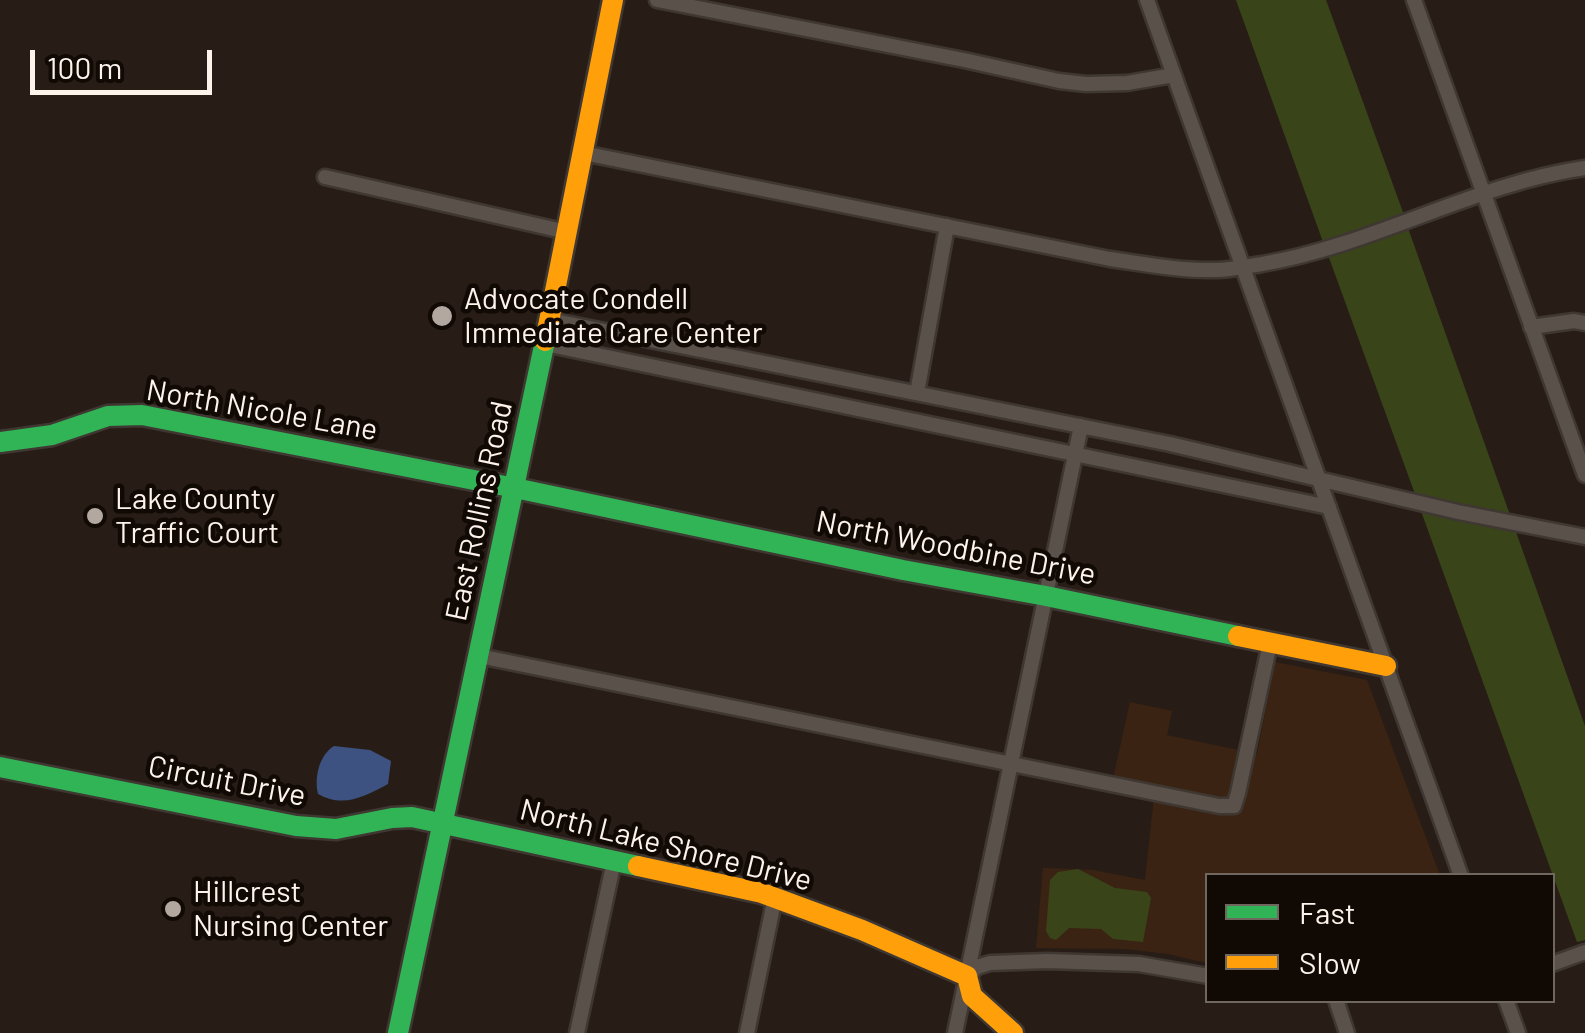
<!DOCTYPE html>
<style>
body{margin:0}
#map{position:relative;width:1585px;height:1033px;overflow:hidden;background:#281d16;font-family:Barlow,sans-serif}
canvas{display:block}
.legend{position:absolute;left:1205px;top:873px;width:350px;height:130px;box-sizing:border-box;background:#110904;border:2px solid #706760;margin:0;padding:12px 18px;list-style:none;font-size:30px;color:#fef3eb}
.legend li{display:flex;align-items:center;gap:20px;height:50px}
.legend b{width:50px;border:2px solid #706760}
.scale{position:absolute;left:30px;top:50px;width:182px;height:45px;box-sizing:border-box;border:5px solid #fef3eb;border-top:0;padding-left:12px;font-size:30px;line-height:35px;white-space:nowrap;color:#fef3eb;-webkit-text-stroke:8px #110904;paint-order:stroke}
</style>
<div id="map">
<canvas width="1585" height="1033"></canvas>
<ul class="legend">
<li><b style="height:12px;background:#30b455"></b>Fast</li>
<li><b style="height:12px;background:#ff9f0a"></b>Slow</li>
</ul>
<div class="scale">100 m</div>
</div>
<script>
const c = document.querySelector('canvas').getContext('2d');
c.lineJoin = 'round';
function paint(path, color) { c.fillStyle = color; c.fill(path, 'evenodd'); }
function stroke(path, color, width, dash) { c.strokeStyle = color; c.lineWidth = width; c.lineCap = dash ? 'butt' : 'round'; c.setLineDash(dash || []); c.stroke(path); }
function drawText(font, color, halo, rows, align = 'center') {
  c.font = font + ' Barlow,sans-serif'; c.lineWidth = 9; c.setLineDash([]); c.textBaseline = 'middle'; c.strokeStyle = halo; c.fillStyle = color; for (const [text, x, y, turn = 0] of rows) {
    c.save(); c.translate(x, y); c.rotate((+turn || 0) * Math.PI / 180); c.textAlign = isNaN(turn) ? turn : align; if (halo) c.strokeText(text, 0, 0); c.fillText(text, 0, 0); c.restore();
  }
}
const built = new Path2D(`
 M1275,662L1367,680L1440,875L1208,876L1207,963L1168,954L1125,949L1036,948L1043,868L1093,870L1145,880L1155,788L1113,779L1130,702L1172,711L1167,735L1257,754Z`);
const green = new Path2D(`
 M1236,0H1326L1404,215L1323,242Z
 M1408,228L1510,515L1415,494L1328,255Z
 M1421,511L1516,532L1585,726V940L1577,942Z
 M1078,869L1115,888L1147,892L1151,898L1143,942L1113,939L1101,929L1069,928L1056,940L1050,938L1046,931L1050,880L1058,872Z`);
const water = new Path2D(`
 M334,746L370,750L391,761L388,784C364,797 343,808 318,794C314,778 319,755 334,746Z`);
const street = new Path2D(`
 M657,0L964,60L1059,81L1086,84L1127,83L1174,75
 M1147,0L1461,876
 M1414,0L1585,475
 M583,153L1110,259C1145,264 1181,271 1217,270C1232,270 1247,266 1262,264C1374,245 1473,184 1585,168
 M325,177L567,232
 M550,320L1170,444L1458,512L1585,537
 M1531,327L1574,321L1585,323
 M545,344L1329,507
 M917,393L947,226
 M479,656L1219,806H1234L1238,793L1270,643
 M1552,964L1585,952
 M968,976L977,967L990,963L1047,961L1139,964L1208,976
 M1336,1000L1347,1033
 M1506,1000L1518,1033
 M577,1033L614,861
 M747,1033L775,897
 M955,1033L1081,426`);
const fast = new Path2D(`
 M0,442L52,435L108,416L142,415L515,488L903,570L1046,596L1238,636
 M0,767L296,826L336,829L392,818L412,817L638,866
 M398,1033L545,341`);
const slow = new Path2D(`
 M545,341L613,0
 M1238,636L1386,666
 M638,866L762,893L862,930L967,976L972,996L1013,1033`);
const markers = [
 [442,316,12,"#b3a8a0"],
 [95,516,10,"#b3a8a0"],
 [173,909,10,"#b3a8a0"]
];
const poiNames = [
 ["Advocate Condell",464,299],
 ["Immediate Care Center",464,333],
 ["Lake County",115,499],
 ["Traffic Court",115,533],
 ["Hillcrest",193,892],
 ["Nursing Center",193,926]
];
const streetNames = [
 ["North Nicole Lane",262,410,10],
 ["East Rollins Road",479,511,-78],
 ["North Woodbine Drive",956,548,11],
 ["Circuit Drive",227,781,11],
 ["North Lake Shore Drive",666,845,14]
];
paint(built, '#3a2312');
paint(green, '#394519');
paint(water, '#3d5280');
stroke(street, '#3f3731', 19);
stroke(fast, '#3f3731', 25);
stroke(slow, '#3f3731', 25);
stroke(street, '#5a514a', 14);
stroke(fast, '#30b455', 20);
stroke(slow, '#ff9f0a', 20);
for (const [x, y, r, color] of markers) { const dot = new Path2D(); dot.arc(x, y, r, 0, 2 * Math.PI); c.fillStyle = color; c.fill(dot); stroke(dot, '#110904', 4); }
drawText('30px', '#fef3eb', '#110904', poiNames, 'left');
drawText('30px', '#fef3eb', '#110904', streetNames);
</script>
